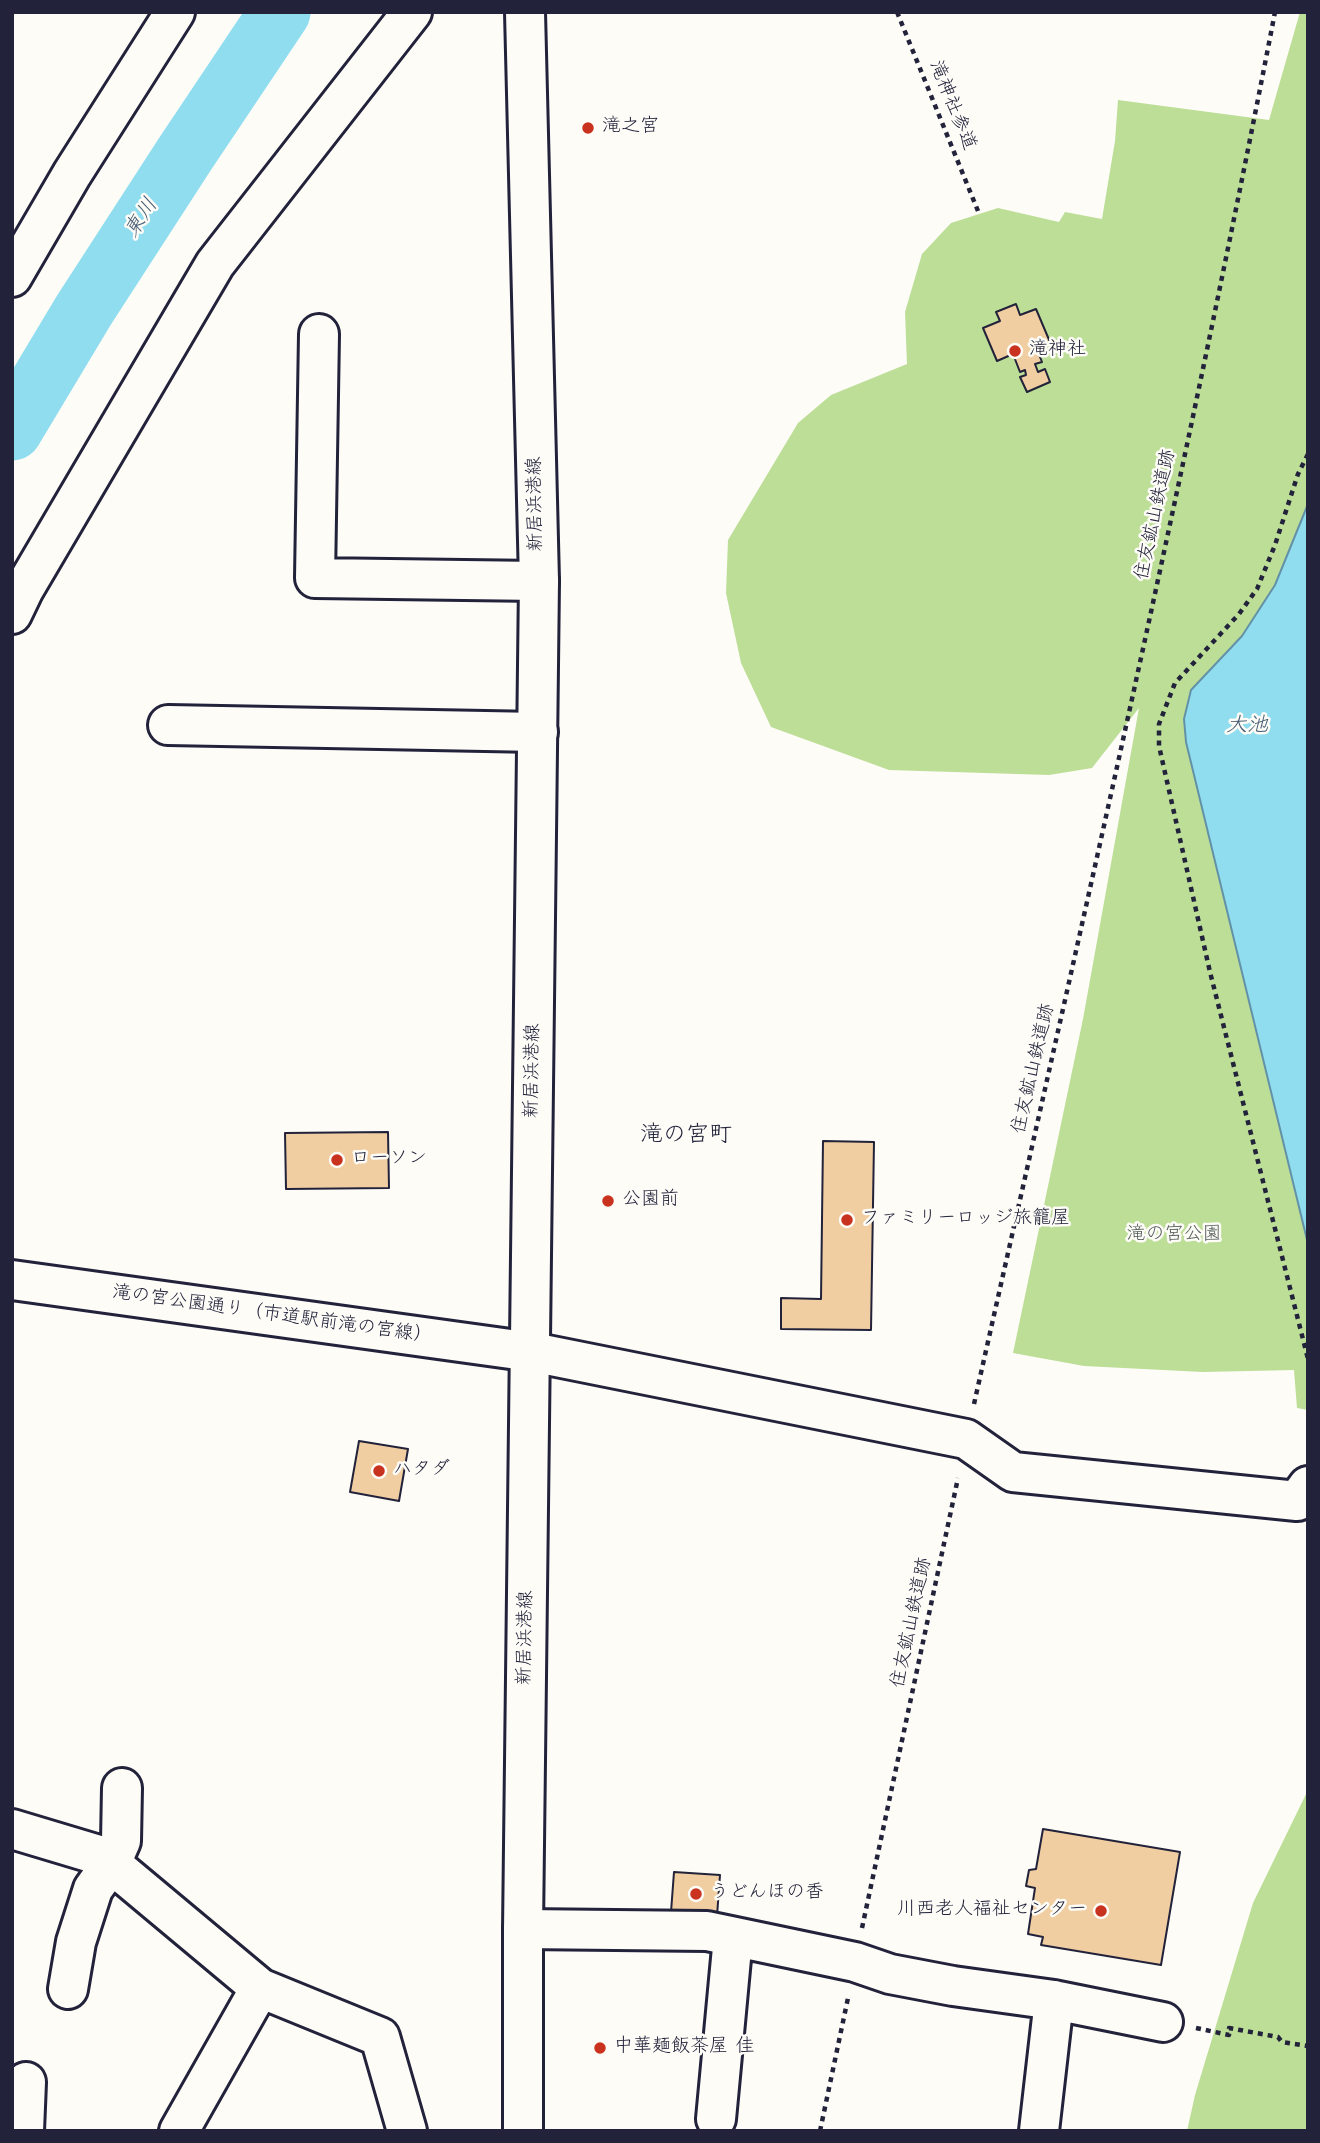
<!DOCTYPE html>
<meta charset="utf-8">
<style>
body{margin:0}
#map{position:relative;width:1320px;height:2143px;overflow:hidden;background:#fdfcf7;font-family:Kalam,sans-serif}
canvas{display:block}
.frame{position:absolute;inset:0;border:14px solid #22223b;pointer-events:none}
</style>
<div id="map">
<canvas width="1320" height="2143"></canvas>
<div class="frame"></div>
</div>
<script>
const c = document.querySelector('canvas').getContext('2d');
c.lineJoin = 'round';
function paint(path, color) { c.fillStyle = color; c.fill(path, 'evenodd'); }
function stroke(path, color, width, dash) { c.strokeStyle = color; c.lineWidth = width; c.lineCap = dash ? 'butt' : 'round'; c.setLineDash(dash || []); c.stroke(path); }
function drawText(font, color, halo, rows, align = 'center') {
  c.font = font + ' Kalam,"Klee One",sans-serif'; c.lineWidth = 5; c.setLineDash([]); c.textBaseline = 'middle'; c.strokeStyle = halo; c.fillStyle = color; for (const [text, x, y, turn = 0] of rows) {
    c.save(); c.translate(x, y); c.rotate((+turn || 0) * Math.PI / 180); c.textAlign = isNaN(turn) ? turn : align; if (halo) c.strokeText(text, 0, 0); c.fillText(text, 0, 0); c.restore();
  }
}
const green = new Path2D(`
 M1300,12H1308V1410L1297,1408L1294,1370L1203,1372L1084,1366L1013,1353L1083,1019L1139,708L1092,768L1049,775L889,770L771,727L741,663L726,593L728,540L798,423L831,395L907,364L905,312L922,254L951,223L998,208L1059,222L1065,212L1102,219L1115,141L1118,100L1269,120Z
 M1308,1790V2131H1187L1195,2095L1253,1903Z`);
const water = new Path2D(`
 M1308,504V1244L1186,742L1184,719L1191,690L1242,636L1275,585Z`);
const river = new Path2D(`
 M12,430L84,310L185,154L280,12`);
const building = new Path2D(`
 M1016,304L1020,315L1036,309L1050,342L1036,347L1042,362L1035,364L1038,372L1045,369L1050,382L1027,392L1020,377L1026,375L1025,370L1020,372L1013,354L997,361L983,328L1000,321L996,312Z
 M388,1132L389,1188L286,1189L285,1133Z
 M823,1141L874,1142L871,1330L781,1329V1298L821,1299Z
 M359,1441L408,1449L399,1501L350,1492Z
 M1043,1829L1180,1852L1161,1965L1041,1945L1043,1937L1028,1934L1035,1888L1026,1886L1029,1870L1036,1869Z
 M674,1872L720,1875L717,1916L671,1912Z`);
const path = new Path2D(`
 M897,12L978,211
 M1308,454L1298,474L1275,545L1257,589L1239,614L1175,683L1159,724V746L1210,972L1308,1359
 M974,1404C1078,941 1185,478 1275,12
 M862,1928L958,1478
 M1196,2028L1229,2035V2028L1278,2037L1282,2042L1308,2046
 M820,2131L848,1998`);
const minor = new Path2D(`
 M12,277L72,174L175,12
 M319,334L315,578L539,581
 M12,614L24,589L215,264L412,12
 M168,725L538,732
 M12,1280L532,1352L966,1439L1013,1472L1297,1501L1308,1486
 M12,1829L102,1856L260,1988L380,2037L407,2131
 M523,1929L707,1931L855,1962L890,1974L953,1986L1054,2000L1163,2022
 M68,1989L76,1942L93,1889L111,1864L121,1841L122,1788
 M716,2119L733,1937
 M24,2131L26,2082
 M179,2131L260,1988
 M1039,2131L1054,2000`);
const major = new Path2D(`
 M523,2131V1929L539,581L525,12`);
const markers = [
 [588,128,7,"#c8321e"],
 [1015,351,7,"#c8321e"],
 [337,1160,7,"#c8321e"],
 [608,1201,7,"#c8321e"],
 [847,1220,7,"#c8321e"],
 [379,1471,7,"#c8321e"],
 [696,1894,7,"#c8321e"],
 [1101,1911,7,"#c8321e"],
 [600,2048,7,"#c8321e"]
];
const streetNames = [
 ["滝神社参道",951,106,68],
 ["新居浜港線",537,504,-91],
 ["住友鉱山鉄道跡",1157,515,-78],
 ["住友鉱山鉄道跡",1035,1069,-77],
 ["新居浜港線",534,1071,-89],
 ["滝の宮公園通り（市道駅前滝の宮線）",272,1316,8],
 ["住友鉱山鉄道跡",913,1623,-78],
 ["新居浜港線",527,1638,-89]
];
const poiNames = [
 ["滝之宮",602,128],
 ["滝神社",1029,351],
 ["ローソン",351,1160],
 ["公園前",622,1201],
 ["ファミリーロッジ旅籠屋",861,1220],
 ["ハタダ",393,1471],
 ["うどんほの香",710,1894],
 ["川西老人福祉センター",1087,1911,"right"],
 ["中華麺飯茶屋 佳",614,2048]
];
const parkNames = [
 ["滝の宮公園",1174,1236]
];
const waterNames = [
 ["東川",143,219,-57],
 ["大池",1247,727]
];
const quarterNames = [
 ["滝の宮町",686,1137]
];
paint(green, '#bdde97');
paint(water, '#8fddef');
stroke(water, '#6392a7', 2);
stroke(river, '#8fddef', 61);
paint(building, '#f0cea1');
stroke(building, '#22223b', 2);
stroke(minor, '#22223b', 44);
stroke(major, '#22223b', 44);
stroke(path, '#22223b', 4.5, [5, 5]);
stroke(minor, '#fdfcf7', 38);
stroke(major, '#fdfcf7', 38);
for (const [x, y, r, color] of markers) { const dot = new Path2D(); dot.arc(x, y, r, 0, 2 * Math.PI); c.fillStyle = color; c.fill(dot); stroke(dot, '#fdfcf7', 2.5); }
drawText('19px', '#22223b', '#fdfcf7', streetNames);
drawText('19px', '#22223b', '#fdfcf7', poiNames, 'left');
drawText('19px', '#505a57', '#fdfcf7', parkNames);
drawText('italic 21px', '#435a71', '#fdfcf7', waterNames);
drawText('23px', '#22223b', '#fdfcf7', quarterNames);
</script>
